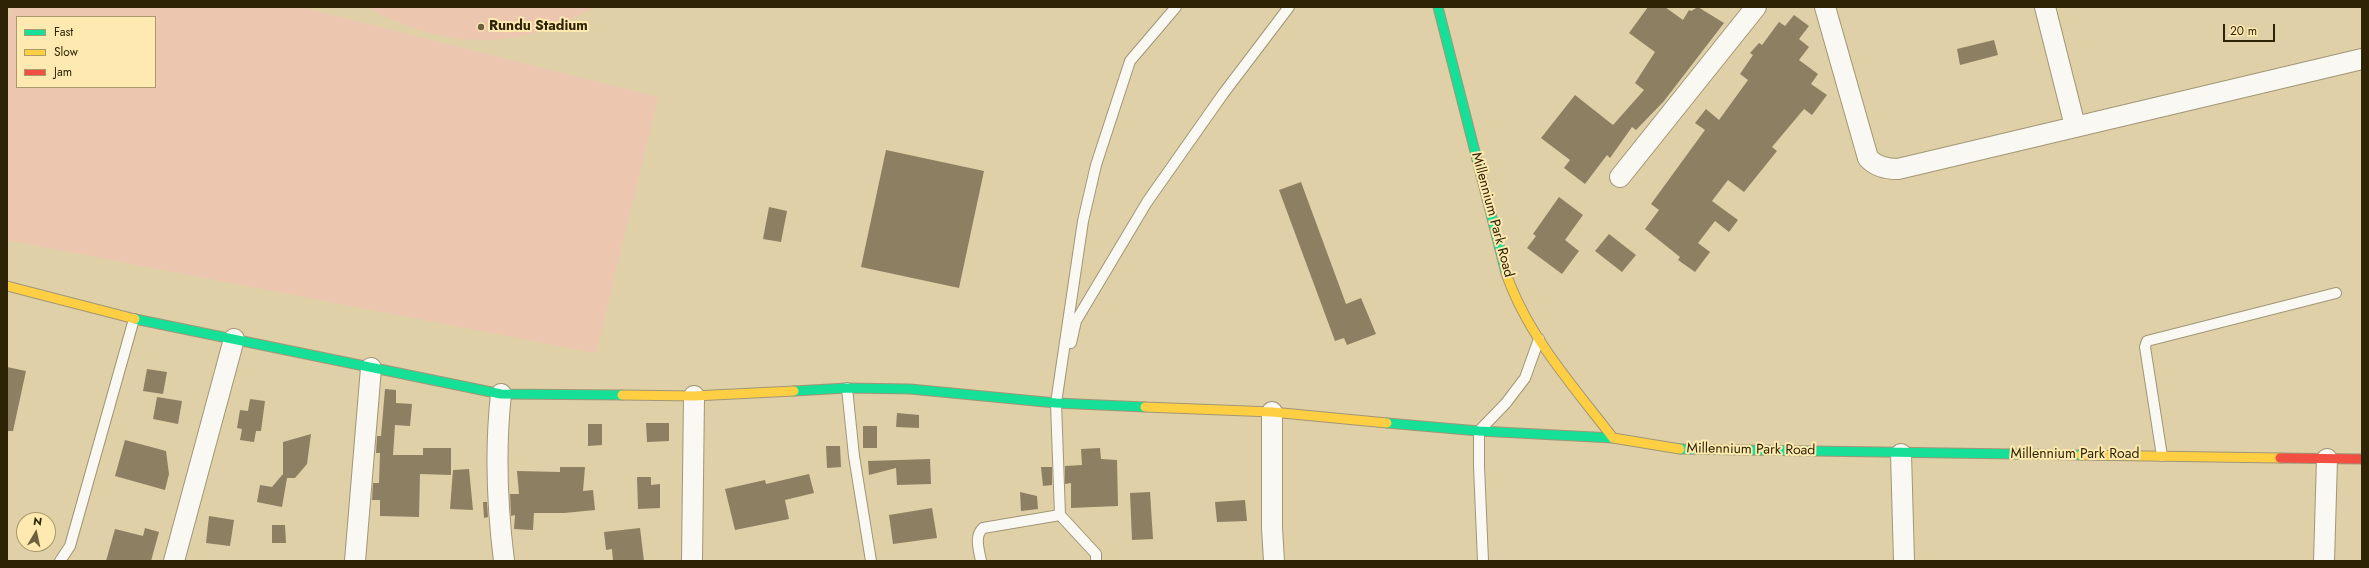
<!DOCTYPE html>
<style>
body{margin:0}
#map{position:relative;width:2369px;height:568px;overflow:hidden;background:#dfd0a8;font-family:Jost,sans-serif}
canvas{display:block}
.frame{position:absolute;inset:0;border:8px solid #2e2405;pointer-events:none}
.legend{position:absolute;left:16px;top:16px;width:140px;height:72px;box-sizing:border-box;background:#fee9b0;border:1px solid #ab9a6c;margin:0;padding:5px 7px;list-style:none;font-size:12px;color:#2e2405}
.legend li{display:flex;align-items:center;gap:8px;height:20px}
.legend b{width:20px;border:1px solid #ab9a6c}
.north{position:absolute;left:16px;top:512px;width:40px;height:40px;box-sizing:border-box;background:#fee9b0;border:1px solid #ab9a6c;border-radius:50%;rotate:9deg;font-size:11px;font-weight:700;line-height:16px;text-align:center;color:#2e2405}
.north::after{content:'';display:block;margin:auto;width:14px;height:18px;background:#6c603e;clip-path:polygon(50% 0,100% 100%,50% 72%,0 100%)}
.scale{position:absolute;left:2223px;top:24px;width:52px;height:18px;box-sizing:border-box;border:2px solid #2e2405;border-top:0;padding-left:5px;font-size:12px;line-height:14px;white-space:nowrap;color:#2e2405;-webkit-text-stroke:3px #fee9b0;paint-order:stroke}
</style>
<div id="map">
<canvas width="2369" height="568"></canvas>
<div class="frame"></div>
<ul class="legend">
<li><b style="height:5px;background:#16e098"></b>Fast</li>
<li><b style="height:5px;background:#ffcf43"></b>Slow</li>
<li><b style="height:5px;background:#f24e42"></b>Jam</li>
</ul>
<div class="north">N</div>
<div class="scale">20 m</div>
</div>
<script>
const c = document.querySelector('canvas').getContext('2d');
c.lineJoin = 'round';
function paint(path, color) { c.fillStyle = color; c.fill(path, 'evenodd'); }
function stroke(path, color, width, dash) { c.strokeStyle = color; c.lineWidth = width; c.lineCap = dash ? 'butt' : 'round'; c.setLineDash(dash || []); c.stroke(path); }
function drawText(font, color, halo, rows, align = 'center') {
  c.font = font + ' Jost,sans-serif'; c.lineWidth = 4; c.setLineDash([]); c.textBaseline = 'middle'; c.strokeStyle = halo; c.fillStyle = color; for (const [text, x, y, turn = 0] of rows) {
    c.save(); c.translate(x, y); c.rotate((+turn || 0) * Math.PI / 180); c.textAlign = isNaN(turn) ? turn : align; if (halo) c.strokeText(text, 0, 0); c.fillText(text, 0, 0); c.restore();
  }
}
const green = new Path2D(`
 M11,7H300L658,97L596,353L7,240V25ZM17,17H155V87H17Z
 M367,7H594C519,52 442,50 367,7Z`);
const building = new Path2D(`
 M1648,7H1665L1683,20L1689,10L1691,11L1698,7L1724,23L1664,101L1636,130L1632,127L1610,158L1607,155L1585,184L1564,168L1570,160L1541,138L1575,95L1613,125L1644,90L1635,83L1655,52L1629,33Z
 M1794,15L1809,26L1799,39L1809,47L1799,60L1818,74L1811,84L1827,95L1812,115L1804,109L1772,147L1777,151L1744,192L1728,180L1712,201L1738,220L1729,232L1715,221L1698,243L1710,252L1695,272L1678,260L1680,257L1645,229L1659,210L1651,204L1705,130L1695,123L1706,109L1719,120L1748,80L1740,74L1753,55L1750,53L1759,43L1762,45L1779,22L1785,26Z
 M1994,40L1998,55L1960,65L1957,49Z
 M886,150L984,171L959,288L861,267Z
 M1301,182L1346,304L1361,298L1376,334L1347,345L1344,338L1335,341L1279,190Z
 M1559,197L1583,215L1565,240L1579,251L1562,274L1527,248L1536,236L1533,234Z
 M769,207L787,211L781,242L763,239Z
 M1609,234L1636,255L1622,272L1595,251Z
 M7,367L26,371L13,431H7Z
 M147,369L167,372L163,394L143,391Z
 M385,389L396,390V403L412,404L410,426L395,425L393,455H423V448H451V475L420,474L419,517L380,516V500H372L373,483H379L380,453H376L377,436H381Z
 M157,397L182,401L178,424L153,419Z
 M250,399L265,401L261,431H256L254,442L240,440L242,429L237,428L240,410L248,411Z
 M897,413L919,415V428L896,427Z
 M646,423H669V441L647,442Z
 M588,424H602V445L588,446Z
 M863,426H877V448H863Z
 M311,434L307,464L295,478H287L282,507L257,502L260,485L272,487L283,474V442Z
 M125,440L166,451L169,474L165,490L115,476Z
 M826,446H840L841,467L827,468Z
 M1100,448L1101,459L1117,460L1118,506L1071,508V483L1065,484V466L1082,465L1081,449Z
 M930,459L931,484L897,485L896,468L869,475L868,461Z
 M560,467H585L583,491L593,490L595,510L564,513H534L533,530L514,529L515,515L511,516L510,494H519L517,471L560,472Z
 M1041,467H1052V485L1043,486Z
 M469,469L473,510L450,509L453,470Z
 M809,474L814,493L785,500L789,519L735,530L725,489L765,480L766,484Z
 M637,477H651V485L660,484V508L638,509Z
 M1020,492L1037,496L1038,509L1021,511Z
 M1150,492L1153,539L1132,540L1130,493Z
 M1245,500L1247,521L1217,522L1215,502Z
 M483,502H487L488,517L484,518Z
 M932,508L937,538L893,544L889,515Z
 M209,516L234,520L230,546L206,543Z
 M272,525H285L286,543H272Z
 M145,528L159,532L151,561H106L115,529L143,536Z
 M640,528L644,561H613L612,549L606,550L604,532Z`);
const lane = new Path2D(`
 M1071,343L1076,321L1147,202L1223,94L1289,7
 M847,388L854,456L871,561
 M2162,456L2145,347L2147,341L2336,293
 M60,561L70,546L134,319
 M981,561C979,550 974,536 983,528L1060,515
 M1096,561V554L1060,515L1056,403L1083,221L1096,165L1130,61L1176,7
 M1483,561L1479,466V431L1506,403L1525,378L1539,339`);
const street = new Path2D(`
 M1825,7L1868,158C1876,167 1887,169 1898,169L2362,59
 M2045,7L2075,126
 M1620,177L1756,7
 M501,394C495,449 497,505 504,561
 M1272,412V528L1274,561
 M1901,454L1904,561
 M174,561L234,339
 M355,561L371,368
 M692,561L694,396
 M2324,561L2327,459`);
const fast = new Path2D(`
 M1438,7L1506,273
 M135,319L501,394L622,395
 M794,391L847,388L910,389L1056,403L1145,407
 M1387,423L1479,431L1613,438
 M1680,449L2081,455`);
const slow = new Path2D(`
 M1506,273C1527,335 1574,387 1613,438L1680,449
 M7,286L135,319
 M622,395L694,396L794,391
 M1145,407L1272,412L1387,423
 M2081,455L2280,458`);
const jam = new Path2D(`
 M2280,458L2362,459`);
const markers = [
 [481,27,4,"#6c603e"]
];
const poiNames = [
 ["Rundu Stadium",489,27]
];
const streetNames = [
 ["Millennium Park Road",1492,215,75],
 ["Millennium Park Road",1751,450,1],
 ["Millennium Park Road",2075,455]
];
paint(green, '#ecc6af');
paint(building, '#8d7f61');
stroke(lane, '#a19676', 12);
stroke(street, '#a19676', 22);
stroke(fast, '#a19676', 11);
stroke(slow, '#a19676', 11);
stroke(jam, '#a19676', 11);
stroke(lane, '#faf8f2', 10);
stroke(street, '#faf8f2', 20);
stroke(fast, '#16e098', 9);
stroke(slow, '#ffcf43', 9);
stroke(jam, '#f24e42', 9);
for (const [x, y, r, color] of markers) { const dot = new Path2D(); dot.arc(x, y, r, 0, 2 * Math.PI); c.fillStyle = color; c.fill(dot); stroke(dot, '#fee9b0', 1.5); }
drawText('bold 14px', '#2e2405', '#fee9b0', poiNames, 'left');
drawText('14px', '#2e2405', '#fee9b0', streetNames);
</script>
